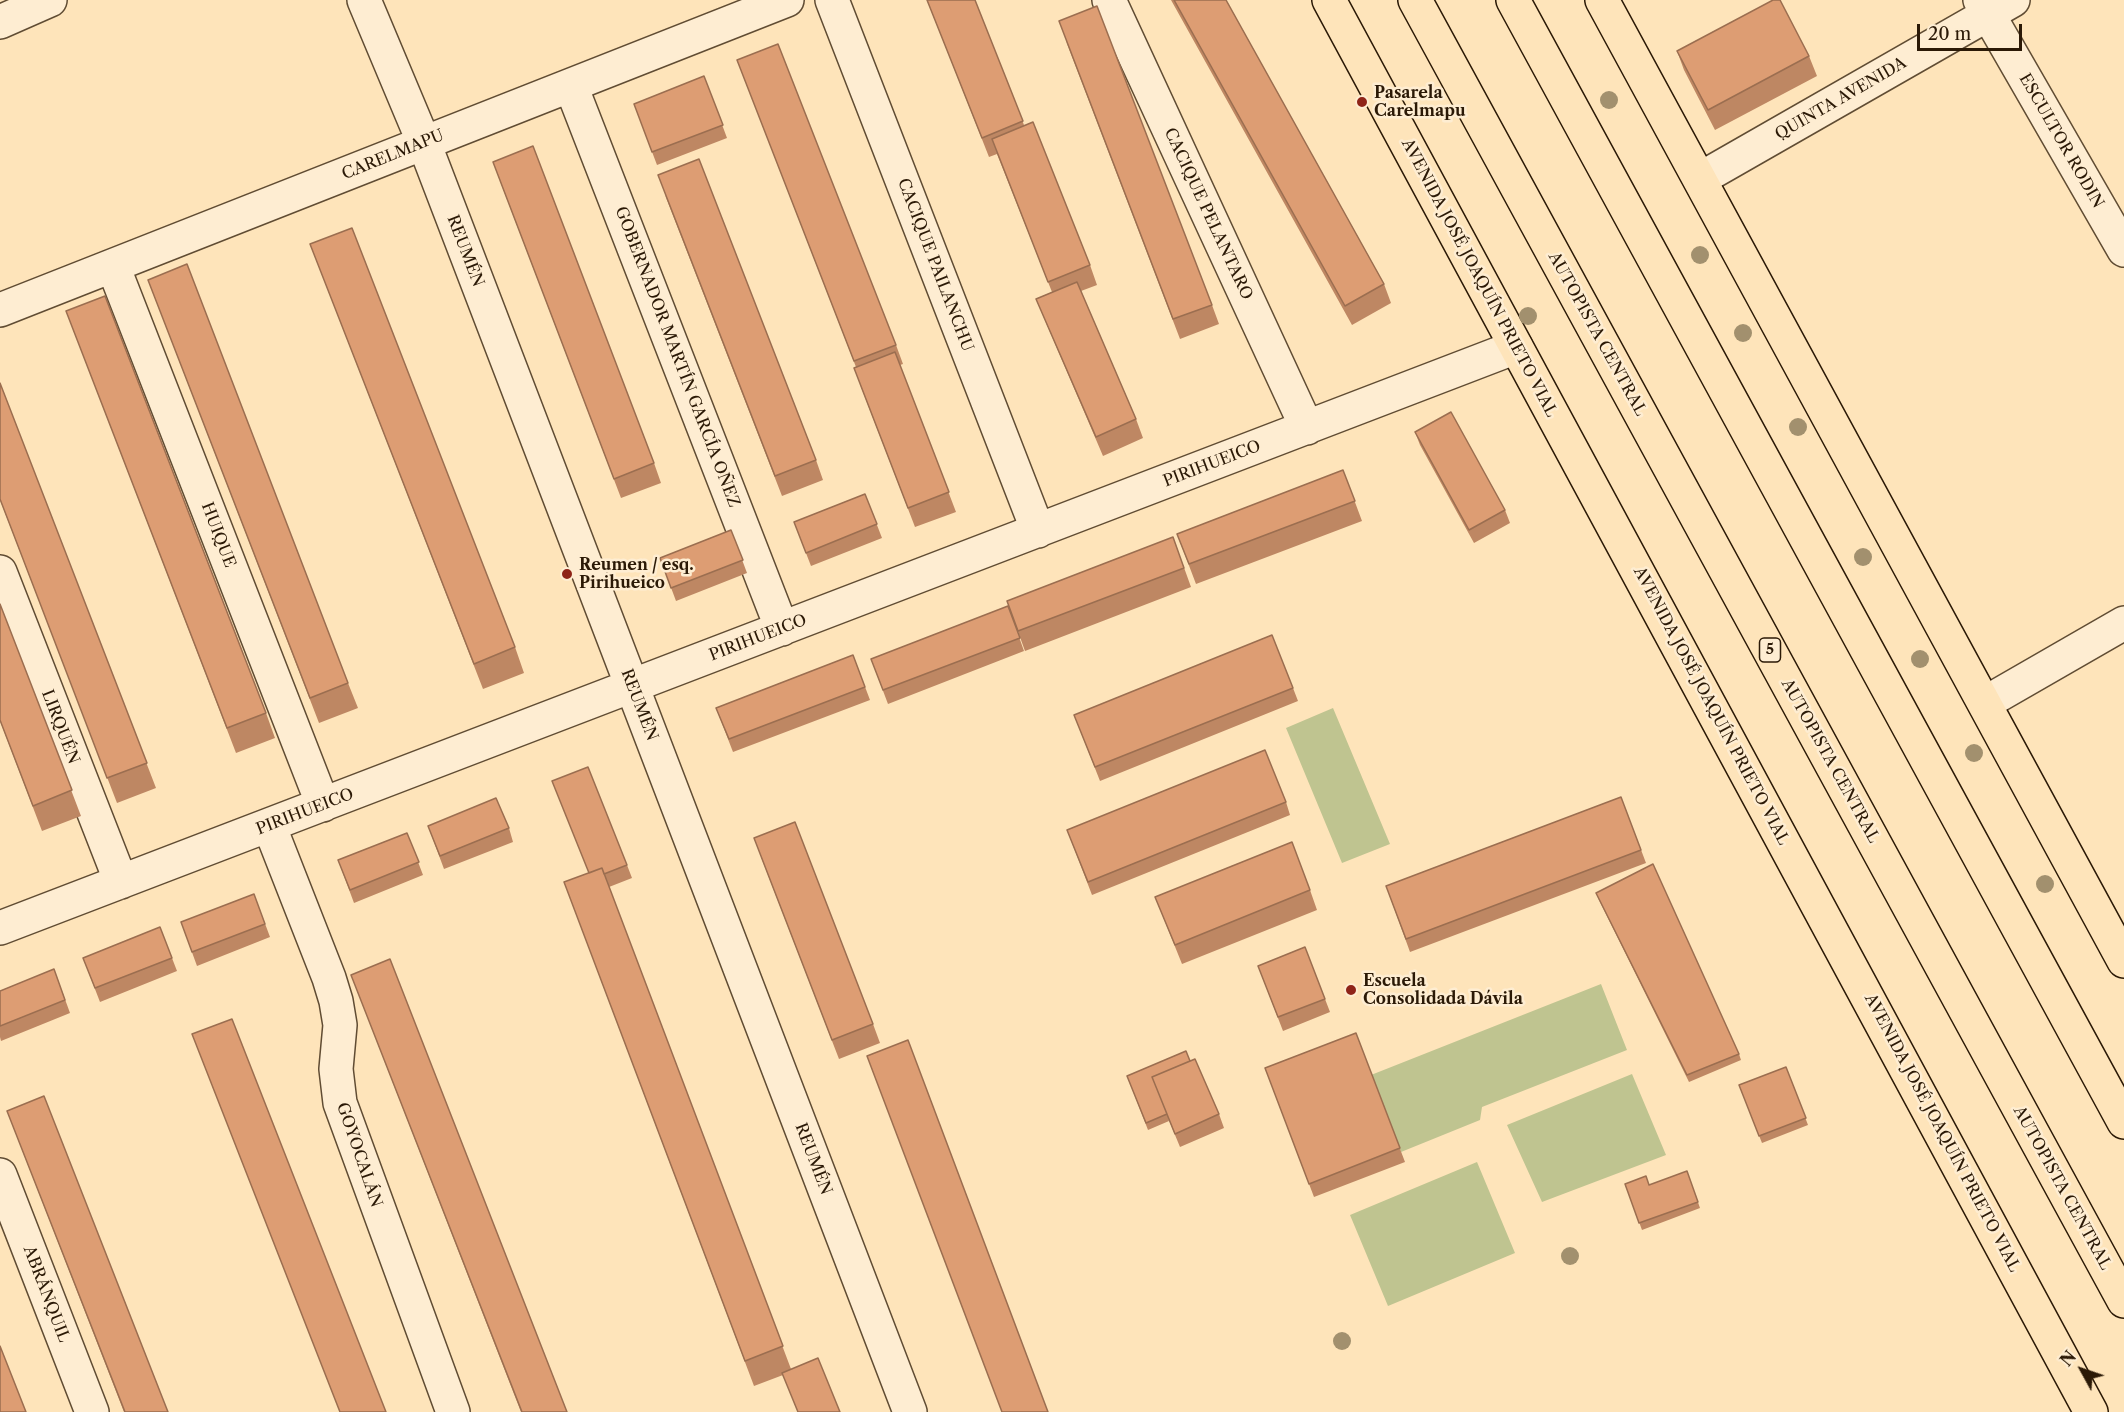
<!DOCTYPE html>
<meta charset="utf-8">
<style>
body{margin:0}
#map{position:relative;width:2124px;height:1412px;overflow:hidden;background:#fee4ba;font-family:"Libre Caslon Text",serif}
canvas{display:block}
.north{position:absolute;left:2052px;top:1340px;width:60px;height:60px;-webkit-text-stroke:4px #feedd2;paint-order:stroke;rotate:310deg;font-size:16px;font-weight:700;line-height:24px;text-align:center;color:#2b1906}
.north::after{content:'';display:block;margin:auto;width:21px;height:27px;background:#2b1906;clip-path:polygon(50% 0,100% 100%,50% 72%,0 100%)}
.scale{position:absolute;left:1917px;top:24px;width:105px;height:27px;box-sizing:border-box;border:3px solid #2b1906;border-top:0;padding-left:8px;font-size:18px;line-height:21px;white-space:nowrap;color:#2b1906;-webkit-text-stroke:4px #feedd2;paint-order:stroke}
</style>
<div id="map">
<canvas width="2124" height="1412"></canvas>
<div class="north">N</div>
<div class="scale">20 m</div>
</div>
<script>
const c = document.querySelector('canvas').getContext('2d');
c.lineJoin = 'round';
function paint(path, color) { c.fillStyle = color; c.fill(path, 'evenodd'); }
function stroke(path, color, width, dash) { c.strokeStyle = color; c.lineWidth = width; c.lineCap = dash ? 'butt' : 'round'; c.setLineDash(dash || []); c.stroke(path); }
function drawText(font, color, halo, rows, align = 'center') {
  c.font = font + ' "Libre Caslon Text",serif'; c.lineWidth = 5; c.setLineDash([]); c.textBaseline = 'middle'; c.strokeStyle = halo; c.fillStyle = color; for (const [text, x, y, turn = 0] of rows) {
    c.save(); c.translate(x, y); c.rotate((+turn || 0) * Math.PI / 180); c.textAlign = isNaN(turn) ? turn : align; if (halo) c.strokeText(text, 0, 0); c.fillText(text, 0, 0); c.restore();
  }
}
const green = new Path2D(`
 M1333,708L1390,844L1342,863L1286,728Z
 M1601,984L1627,1050L1482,1107L1480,1120L1401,1152L1371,1075Z
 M1632,1074L1666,1155L1542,1202L1507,1125Z
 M1477,1162L1515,1253L1388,1306L1350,1215Z`);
const minor = new Path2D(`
 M364,0L424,143L910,1412
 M832,0L1038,531
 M1109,0L1307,428
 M1980,0L2124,250
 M0,22L50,0
 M571,86L782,629
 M1700,179L2013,0
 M113,266L323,805
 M0,310L787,0
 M0,572L121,882
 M1985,703L2124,623
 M269,825L329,978L336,1001L340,1025L336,1069L340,1103L453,1412
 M0,928L1516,347
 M0,1175L92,1412`);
const major = new Path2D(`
 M1329,0L2091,1412
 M1602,0L2124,961`);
const highway = new Path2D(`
 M1415,0L2124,1301
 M1513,0L2124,1122`);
const trees = [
 [1609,100],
 [1700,255],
 [1528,316],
 [1743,333],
 [1798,427],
 [1863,557],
 [1920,659],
 [1974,753],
 [2045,884],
 [1570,1256],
 [1342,1341]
];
const wall = new Path2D(`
 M927,0H975L1024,125L1090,265L1097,285L1081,291L1136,419L1143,438L1103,456L1044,318L1036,299L1052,292L997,154L989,157Z
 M1171,0H1226L1384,284L1391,303L1352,325Z
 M1066,41L1212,305L1219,324L1180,339Z
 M1677,51L1809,56L1817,76L1715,130L1684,70Z
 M737,60L896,345L903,364L900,365L956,512L915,527L861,387L856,367Z
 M704,76L727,138L657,165L634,104Z
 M500,181L654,463L661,483L621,498Z
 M665,195L816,460L823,480L782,496Z
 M310,244L515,647L524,673L483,689Z
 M148,280L348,683L358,708L319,723Z
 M66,311L266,713L275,738L236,753Z
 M0,383L156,788L117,803L0,500Z
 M1415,432L1505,510L1510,523L1474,543L1420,445Z
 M1343,470L1362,521L1196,584L1177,534Z
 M865,494L882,538L811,566L794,522Z
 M731,530L747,573L676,601L660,558Z
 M1173,537L1191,587L1025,651L1007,601Z
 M0,604L81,816L42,831L0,721Z
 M1008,606L1024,651L888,704L871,659Z
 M853,655L870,700L733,752L716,708Z
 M1293,688L1298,701L1100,781L1074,715Z
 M1621,797L1646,863L1410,952L1386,886Z
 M1286,802L1290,815L1092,895L1067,830Z
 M428,826L509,828L513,842L444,869Z
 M407,833L423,875L354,903L338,860Z
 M761,857L873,1024L880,1043L839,1059Z
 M627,865L632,878L609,887L791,1369L783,1375L754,1386L564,882Z
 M1310,890L1317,910L1182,964L1155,897Z
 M1596,893L1739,1054L1741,1060L1689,1082L1599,900Z
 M254,894L270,937L197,966L181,922Z
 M160,927L177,971L100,1002L83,958Z
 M1305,947L1330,1012L1283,1031L1258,966Z
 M54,969L70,1013L1,1041L0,1037V991Z
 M351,975L567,1412H521Z
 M1356,1033L1405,1162L1314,1197L1265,1068Z
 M192,1034L386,1412H340Z
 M1190,1061L1219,1114L1224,1128L1180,1147L1168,1118L1169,1121L1148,1130L1127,1076Z
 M1786,1067L1808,1125L1762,1143L1739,1085Z
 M7,1111L168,1412H124Z
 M1687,1171L1700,1208L1642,1230L1625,1184L1650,1185Z`);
const building = new Path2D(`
 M927,0H975L1023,121L982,138Z
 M1174,0H1226L1384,284L1345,306Z
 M1773,0H1780L1809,56L1708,110L1677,51Z
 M1097,6L1212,305L1173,319L1059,21Z
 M778,44L896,345L854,361L737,60Z
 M704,76L723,125L652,152L634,104Z
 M1033,122L1090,265L1048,282L992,139Z
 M533,146L654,463L614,479L493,162Z
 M699,159L816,460L775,476L658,175Z
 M352,228L515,647L474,664L310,244Z
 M187,264L348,683L310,698L148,280Z
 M1077,282L1136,419L1096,437L1036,299Z
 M105,296L266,713L227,728L66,311Z
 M895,352L949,492L908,508L854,368Z
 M0,383L147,763L107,778L0,499Z
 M1451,412L1505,510L1469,530L1415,432Z
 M1343,470L1355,501L1189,564L1177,534Z
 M865,494L877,524L806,553L794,522Z
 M731,530L743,560L671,588L660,558Z
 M1173,537L1184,568L1018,631L1007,601Z
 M0,604L72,790L33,806L0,720Z
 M1008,606L1020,638L883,690L871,659Z
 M1272,635L1293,688L1095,767L1074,715Z
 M853,655L865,687L729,739L716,708Z
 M1265,750L1286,802L1088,882L1067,830Z
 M588,767L627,865L604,874L602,868L589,873L552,781Z
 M1621,797L1641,850L1406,939L1386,886Z
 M496,798L509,828L440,856L428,826Z
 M795,822L873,1024L832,1040L754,838Z
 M407,833L419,862L350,890L338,860Z
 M1292,842L1310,890L1175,945L1155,897Z
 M1653,864L1739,1054L1687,1075L1596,893Z
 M602,868L783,1346L745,1361L564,882Z
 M254,894L265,924L192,952L181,922Z
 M160,927L172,958L95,988L83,958Z
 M1305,947L1325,999L1278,1017L1258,966Z
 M390,959L567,1412H522L351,975Z
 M54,969L65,1000L0,1026V991Z
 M232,1019L386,1412H340L192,1034Z
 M1356,1033L1400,1148L1309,1184L1265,1068Z
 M908,1040L1048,1412H1002L867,1056Z
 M1186,1051L1190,1061L1152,1077L1167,1114L1146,1123L1127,1076Z
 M1195,1059L1219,1114L1175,1134L1152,1077Z
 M1786,1067L1806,1118L1759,1136L1739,1085Z
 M44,1096L168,1412H125L7,1111Z
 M1687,1171L1698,1202L1639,1223L1625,1184L1646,1176L1649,1185Z
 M0,1346L26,1412H0Z
 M818,1358L840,1412H798L782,1373Z`);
const markers = [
 [1362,102,6,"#8f2418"],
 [567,574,6,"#8f2418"],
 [1351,990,6,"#8f2418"]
];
const shields = [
 [1770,650,21]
];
const shieldNames = [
 ["5",1770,650]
];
const poiNames = [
 ["Pasarela",1374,93],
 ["Carelmapu",1374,111],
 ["Reumen / esq.",579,565],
 ["Pirihueico",579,583],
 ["Escuela",1363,981],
 ["Consolidada Dávila",1363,999]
];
const streetNames = [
 ["QUINTA AVENIDA",1841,99,-30],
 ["ESCULTOR RODIN",2061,141,60],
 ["CARELMAPU",393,155,-22],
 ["CACIQUE PELANTARO",1208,214,65],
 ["REUMÉN",465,251,69],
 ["CACIQUE PAILANCHU",935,265,69],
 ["AVENIDA JOSÉ JOAQUÍN PRIETO VIAL",1479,278,62],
 ["AUTOPISTA CENTRAL",1597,334,61],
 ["GOBERNADOR MARTÍN GARCÍA OÑEZ",677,357,69],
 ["PIRIHUEICO",1212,464,-21],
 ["HUIQUE",218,535,69],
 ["PIRIHUEICO",758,638,-21],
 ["REUMÉN",639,705,69],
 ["AVENIDA JOSÉ JOAQUÍN PRIETO VIAL",1711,706,62],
 ["LIRQUÉN",60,727,69],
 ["AUTOPISTA CENTRAL",1830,761,61],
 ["PIRIHUEICO",305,812,-21],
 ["AVENIDA JOSÉ JOAQUÍN PRIETO VIAL",1942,1133,62],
 ["GOYOCALÁN",359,1155,71],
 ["REUMÉN",813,1159,69],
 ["AUTOPISTA CENTRAL",2062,1188,61],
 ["ABRÁNQUIL",46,1294,69]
];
paint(green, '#bfc490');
stroke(minor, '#604c33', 36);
stroke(major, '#2b1906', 36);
stroke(highway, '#2b1906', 36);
stroke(minor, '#feedd2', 33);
stroke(major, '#fee4ba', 33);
stroke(highway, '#fee4ba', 33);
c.fillStyle = '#a2906e';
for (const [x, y] of trees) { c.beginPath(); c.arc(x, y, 9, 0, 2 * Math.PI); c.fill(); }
paint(wall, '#be8763');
paint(building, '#dd9d73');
stroke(building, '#9b6e50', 1.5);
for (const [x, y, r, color] of markers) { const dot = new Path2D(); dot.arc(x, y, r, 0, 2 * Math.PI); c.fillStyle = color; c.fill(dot); stroke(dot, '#feedd2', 2); }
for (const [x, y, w] of shields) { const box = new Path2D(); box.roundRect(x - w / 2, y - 12, w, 24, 4.5); c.fillStyle = '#feedd2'; c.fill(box); stroke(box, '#2b1906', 1.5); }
drawText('bold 15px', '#2b1906', null, shieldNames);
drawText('bold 16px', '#2b1906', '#feedd2', poiNames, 'left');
drawText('16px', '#2b1906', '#feedd2', streetNames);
</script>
